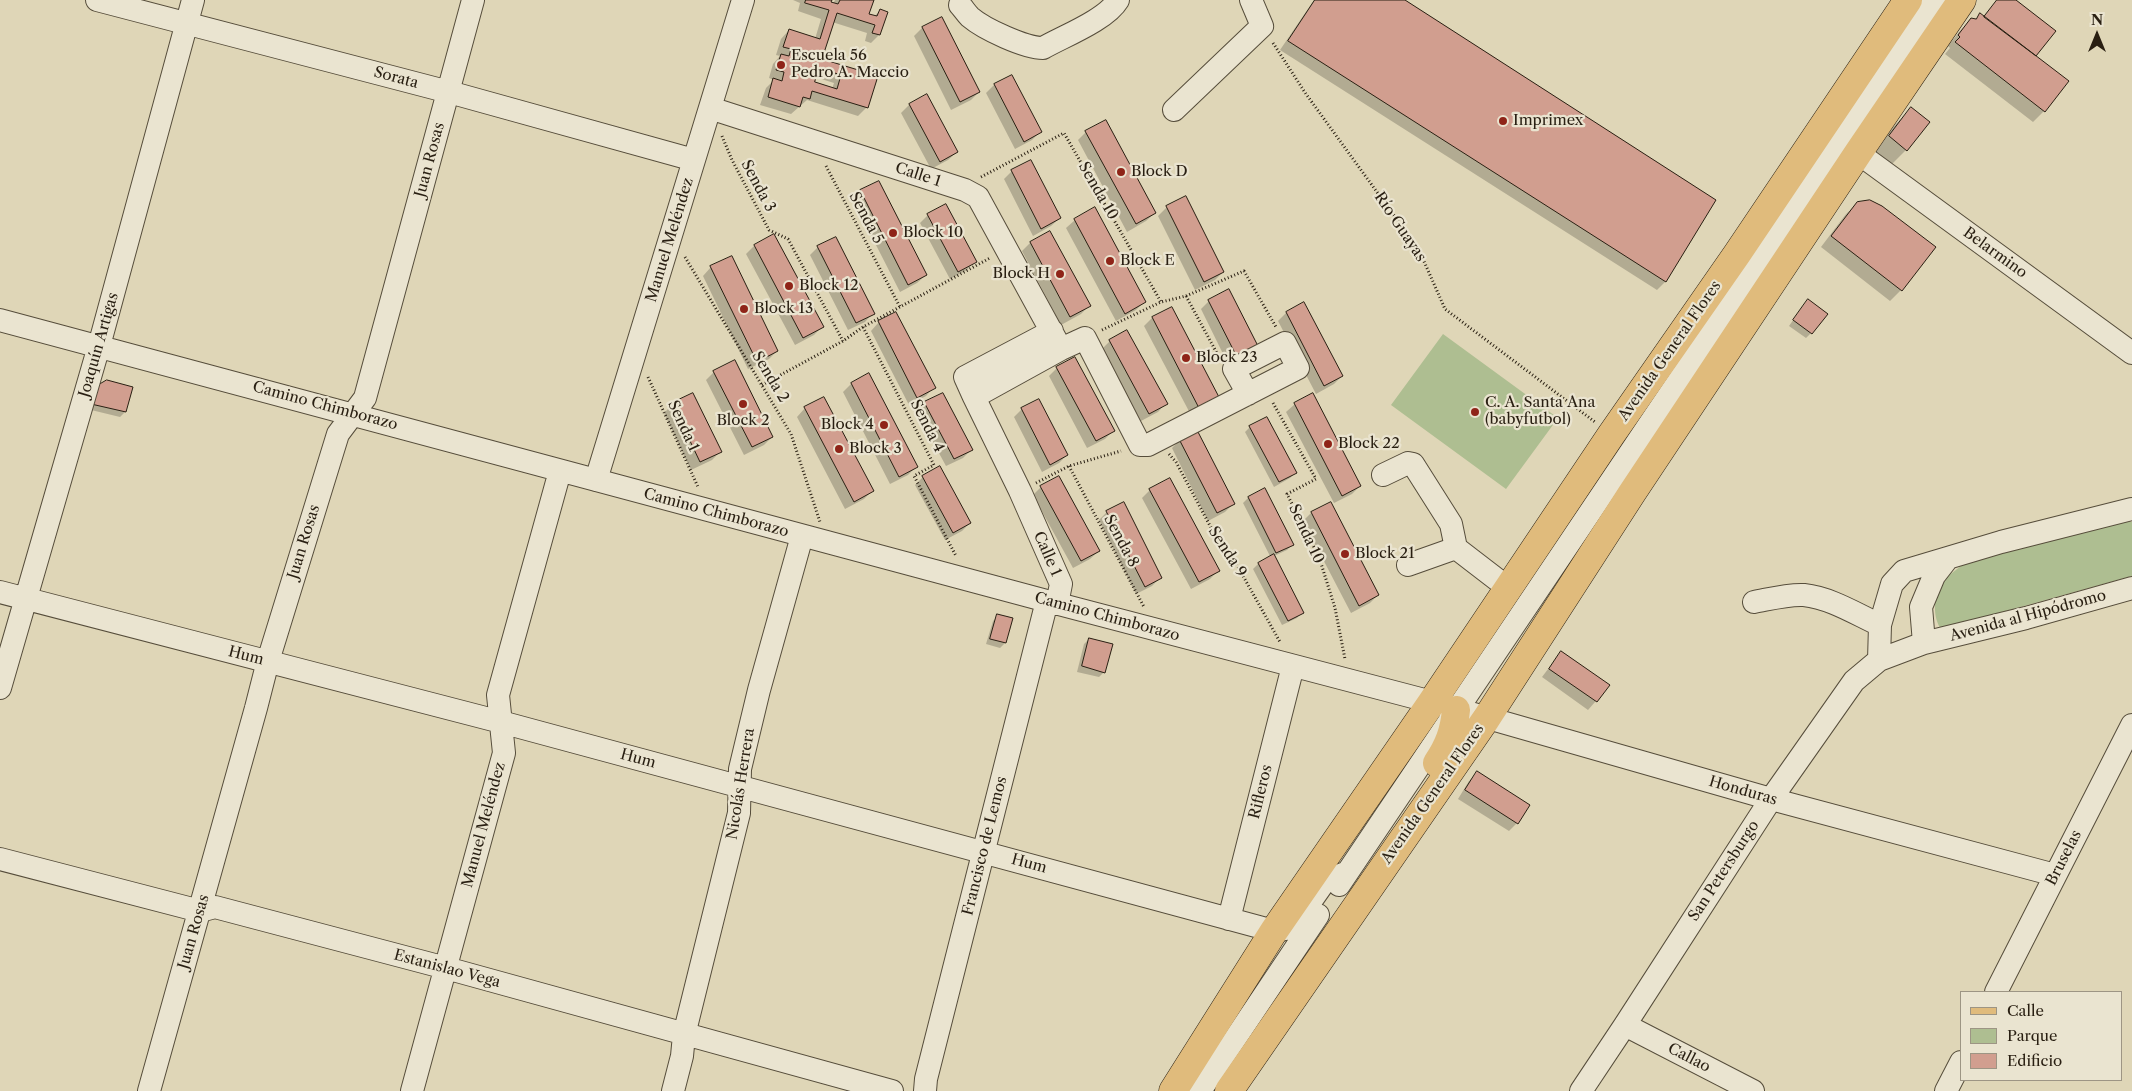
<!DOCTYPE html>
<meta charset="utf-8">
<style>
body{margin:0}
#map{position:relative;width:2132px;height:1091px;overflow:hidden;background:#dfd6b7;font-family:"Libre Caslon Text",serif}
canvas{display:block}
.legend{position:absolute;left:1960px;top:991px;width:162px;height:90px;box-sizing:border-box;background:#eae4d0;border:1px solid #9d9584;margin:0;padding:6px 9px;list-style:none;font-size:15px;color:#291f12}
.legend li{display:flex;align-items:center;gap:10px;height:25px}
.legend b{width:25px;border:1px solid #9d9584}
.north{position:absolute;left:2072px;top:10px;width:50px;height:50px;-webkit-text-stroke:4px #eae4d0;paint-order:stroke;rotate:0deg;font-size:14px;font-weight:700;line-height:20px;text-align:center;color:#291f12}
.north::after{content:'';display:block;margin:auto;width:18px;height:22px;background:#291f12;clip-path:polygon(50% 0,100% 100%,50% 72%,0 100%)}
</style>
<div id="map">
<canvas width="2132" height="1091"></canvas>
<ul class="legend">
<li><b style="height:6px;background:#e0bb7c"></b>Calle</li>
<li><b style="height:14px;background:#aebe91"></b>Parque</li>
<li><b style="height:14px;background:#d19e8f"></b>Edificio</li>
</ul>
<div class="north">N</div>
</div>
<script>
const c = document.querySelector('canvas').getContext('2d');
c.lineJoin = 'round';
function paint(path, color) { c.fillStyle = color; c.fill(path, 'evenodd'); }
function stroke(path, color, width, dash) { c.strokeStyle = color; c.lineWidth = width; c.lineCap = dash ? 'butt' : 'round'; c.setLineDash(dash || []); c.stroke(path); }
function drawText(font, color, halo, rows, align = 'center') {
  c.font = font + ' "Libre Caslon Text",serif'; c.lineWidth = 4.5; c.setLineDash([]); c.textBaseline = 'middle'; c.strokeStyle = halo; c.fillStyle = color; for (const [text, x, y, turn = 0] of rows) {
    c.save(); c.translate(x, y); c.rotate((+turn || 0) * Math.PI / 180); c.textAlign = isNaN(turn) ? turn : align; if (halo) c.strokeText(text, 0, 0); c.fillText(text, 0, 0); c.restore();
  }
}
const green = new Path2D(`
 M1443,334L1558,418L1506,489L1391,405Z
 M2120,521L2132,522V576L1941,629C1932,616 1935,599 1938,584L1966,562Z`);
const shadow = new Path2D(`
 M793,0H831L830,3L833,4L835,0H872L868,15L874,17L880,10L879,35L871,43L865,41L867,33L832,22L821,60L876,77L866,108L858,116L807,100L791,114L760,105L766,88L774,80L769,78L773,64L780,56L776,55L781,39L789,30L815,39L821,19L798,11L800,3ZM815,77L834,83L832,89L814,83Z
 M1314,0H1403L1714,201L1665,282L1657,290L1280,50Z
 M1997,0H2014L2034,57L2044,111L2033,122L1945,54L1950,48L1948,46L1960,31L1972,19L1975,20L1983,17Z
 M942,19L979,92L971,100L951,110L914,36L922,28Z
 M1012,76L1040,132L1032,140L1015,149L986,93L994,85Z
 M927,96L957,152L948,160L931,169L901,113L909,105Z
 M1911,109L1906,150L1890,166L1873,153L1895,125Z
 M1086,132L1155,213L1146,221L1127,232L1078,140Z
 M1012,171L1060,218L1051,226L1033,236L1004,179Z
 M878,182L926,275L917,283L900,292L853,200L861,191Z
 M1186,198L1223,272L1215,280L1195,290L1158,216L1167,207Z
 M1858,203L1901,290L1890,301L1821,247L1846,214Z
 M928,215L975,261L967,270L950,279L920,223Z
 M1075,220L1144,302L1136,310L1116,321L1066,228Z
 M1050,232L1089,306L1081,314L1061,325L1022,251L1030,243Z
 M754,246L822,327L814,335L795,345L746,254Z
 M818,247L873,313L865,322L848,330L810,255Z
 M711,267L777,351L769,359L748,369L703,276Z
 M1209,301L1257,348L1229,366L1201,309Z
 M1304,304L1342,376L1334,384L1316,394L1278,321L1286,313Z
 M1803,306L1811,333L1806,338L1789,326Z
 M1172,308L1211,407L1192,417L1144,326L1152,318Z
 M879,322L934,387L926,396L909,405L871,331Z
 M1110,341L1166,403L1158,412L1141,421L1102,349Z
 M1057,368L1113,431L1105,439L1087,448L1049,376Z
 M714,372L772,437L764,445L744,455L706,380Z
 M851,384L916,467L908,475L890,484L843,392Z
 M131,387L125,412L120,417L87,409L91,394Z
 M942,394L971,450L963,458L946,466L916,411L925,403Z
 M693,395L720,452L712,460L691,470L664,413L673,404Z
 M824,399L872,491L864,499L845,509L797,417L805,408Z
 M1295,404L1360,486L1352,494L1334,503L1286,412Z
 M1022,409L1067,455L1059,463L1042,472L1014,417Z
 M1250,427L1295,473L1290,478L1274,487L1245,432Z
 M1180,440L1233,504L1225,512L1208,521L1172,448Z
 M923,477L970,523L962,531L945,540L915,485Z
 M1041,487L1099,551L1090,559L1073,568L1033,495Z
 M1150,490L1218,571L1210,579L1191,589L1142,498Z
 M1265,490L1293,544L1287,550L1274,556L1302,612L1297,618L1282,625L1253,569L1258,564L1271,558L1243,503L1248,498Z
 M1107,512L1160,578L1152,586L1136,594L1099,520Z
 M1311,513L1378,595L1370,603L1351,613L1303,521Z
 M1547,598L1550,600L1533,627L1530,625Z
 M998,616L1005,643L1000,648L986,644L993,621Z
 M1089,639L1104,672L1099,677L1077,672L1084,644Z
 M1561,652L1609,686L1588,710L1542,677Z
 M1478,772L1517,823L1509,831L1458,799L1469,781Z`);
const building = new Path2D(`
 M806,0H832L831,2L838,4L840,0H874L869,14L877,16L880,9L888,12L880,35L872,33L875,25L837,13L822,59L878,76L868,108L812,91L810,99L803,97L800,107L768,97L773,78L782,81L784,72L776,70L781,54L789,56L791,49L783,47L789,29L820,39L829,10L805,3ZM819,68L841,75L837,89L815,82Z
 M1315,0H1405L1716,200L1666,282L1288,41Z
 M1997,0H2016L2056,31L2036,56L1984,17Z
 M1980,13L2069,81L2045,112L1955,42L1960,37L1958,35L1971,18L1976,19Z
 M942,17L980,92L960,102L922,27Z
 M1012,75L1042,132L1024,142L994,84Z
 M927,94L958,152L940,162L909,104Z
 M1911,107L1930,122L1907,151L1889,136Z
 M1106,120L1156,213L1136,224L1085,131Z
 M1031,160L1061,218L1041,229L1011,170Z
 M879,181L927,275L908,285L860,190Z
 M1186,196L1224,272L1204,282L1166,206Z
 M1870,200L1882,206L1936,247L1902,291L1831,236L1857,202Z
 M946,204L977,262L958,272L927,214Z
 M1095,207L1146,302L1125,314L1074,219Z
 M1050,231L1091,306L1070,317L1030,242Z
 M774,234L824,327L803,338L754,245Z
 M836,237L875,314L856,323L817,246Z
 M732,256L778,351L757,362L710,266Z
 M1229,289L1259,348L1238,359L1208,300Z
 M1808,299L1828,314L1812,334L1793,320Z
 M1304,302L1343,376L1324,386L1286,312Z
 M1172,307L1220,399L1200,410L1152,317Z
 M896,312L936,388L917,398L878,321Z
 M1127,330L1168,404L1149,414L1109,340Z
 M1075,357L1115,431L1096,441L1056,367Z
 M735,360L773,437L752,447L713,371Z
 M869,373L918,467L899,477L851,383Z
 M107,380L133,387L126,412L91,404L95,387Z
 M693,393L722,452L700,462L672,403Z
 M943,393L973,450L954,459L924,402Z
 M1313,393L1361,486L1342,496L1294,403Z
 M824,397L874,491L854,502L804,407Z
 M1039,399L1068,455L1050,465L1021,408Z
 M1267,417L1297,473L1279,482L1249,426Z
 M1197,430L1235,504L1217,513L1179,439Z
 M940,466L971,523L953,533L922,476Z
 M1059,476L1100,551L1081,561L1040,486Z
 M1170,478L1220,571L1199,582L1149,489Z
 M1265,488L1294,545L1276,553L1248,497Z
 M1124,502L1162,578L1145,587L1106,511Z
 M1331,502L1379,595L1359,606L1311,512Z
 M1274,554L1304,613L1288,621L1258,563Z
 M997,614L1013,618L1006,643L990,639Z
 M1089,638L1113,644L1105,673L1082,666Z
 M1561,651L1610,685L1597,702L1549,669Z
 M1477,771L1530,805L1518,824L1465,790Z`);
const path = new Path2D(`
 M1273,43L1306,94L1419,250L1445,309L1595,422
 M722,136L732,160L769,230L788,239L843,341
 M826,166L900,307
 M981,177L1064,133L1161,302
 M685,257L791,434L820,522
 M1186,296L1219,357
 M863,327L934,465L914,476L956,556
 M1102,330L1161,302L1186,296L1244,271L1276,327
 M648,377L698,487
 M762,385L843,341L863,327L990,258
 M1273,403L1316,479L1287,494L1319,557L1335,608L1345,659
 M1169,454L1176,462L1216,537L1233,558L1280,642
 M1069,466L1144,607
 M1036,483L1069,466L1121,451`);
const minor = new Path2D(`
 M97,0L449,92L694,160
 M960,5C963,8 966,13 970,17C984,29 1025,48 1043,48C1064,36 1106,20 1118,0
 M710,108L965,190L978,197L1061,349L974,397L1020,491L1061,584L1057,604
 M1174,110L1262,26L1251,0
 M1855,136L1858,153L2132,353
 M0,320L1047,601L1432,702L1771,799L2055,875
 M1061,349L1085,338L1140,445H1148L1298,368L1285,343L1234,369L1248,394
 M974,397L965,377L1052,331
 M1383,475L1408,463L1413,464L1451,524L1456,548
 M596,480L743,0
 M1408,565L1456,548L1508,588
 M0,592L501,722L1274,931L1292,928L1325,881L1348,872
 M1754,602C1770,599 1788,594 1804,595C1831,598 1856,614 1880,625
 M1924,643L1921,607L1934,576L1948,558
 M1879,660L1880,625L1892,584L1904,571L2001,542L2132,509
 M0,688L99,346L193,0
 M0,859L200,911L215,907L446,968L892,1091
 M1339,885L1935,0
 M1229,919L1293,666
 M1996,992L2132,725
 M1625,1025L1753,1091
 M149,1091L256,708L268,661L338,434L365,398L473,0
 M412,1091L504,753L498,695L560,471
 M673,1091L682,1056L684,1035L739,813L740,769L759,690L802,536
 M925,1091L926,1079L1047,601
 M1200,1091L1318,915
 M1581,1091L1625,1025L1771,799L1854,681L1879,660L1924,643L2026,618L2132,588
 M1946,1091L1961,1062`);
const major = new Path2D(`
 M1437,763C1449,745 1454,731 1456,710
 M1173,1091L1274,931L1432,702L1611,435L1737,254L1908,0
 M1229,1091L1486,719L1632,493L1858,153L1962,0`);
const markers = [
 [781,65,5,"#8f2418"],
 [1503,121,5,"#8f2418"],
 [1121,172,5,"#8f2418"],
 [893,233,5,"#8f2418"],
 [1110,261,5,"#8f2418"],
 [1060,274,5,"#8f2418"],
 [789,286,5,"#8f2418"],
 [744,309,5,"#8f2418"],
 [1186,358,5,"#8f2418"],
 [743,404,5,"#8f2418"],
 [1475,412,5,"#8f2418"],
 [884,425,5,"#8f2418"],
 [1328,444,5,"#8f2418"],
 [839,449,5,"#8f2418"],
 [1345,554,5,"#8f2418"]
];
const poiNames = [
 ["Escuela 56",791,56],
 ["Pedro A. Maccio",791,73],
 ["Imprimex",1513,121],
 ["Block D",1131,172],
 ["Block 10",903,233],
 ["Block E",1120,261],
 ["Block H",1050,274,"right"],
 ["Block 12",799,286],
 ["Block 13",754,309],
 ["Block 23",1196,358],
 ["C. A. Santa Ana",1485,403],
 ["(babyfutbol)",1485,420],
 ["Block 2",743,421,"center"],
 ["Block 4",874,425,"right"],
 ["Block 22",1338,444],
 ["Block 3",849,449],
 ["Block 21",1355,554]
];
const streetNames = [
 ["Sorata",396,78,15],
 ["Juan Rosas",430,160,-75],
 ["Calle 1",918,175,18],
 ["Senda 3",758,186,62],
 ["Senda 10",1098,191,60],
 ["Senda 5",866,218,62],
 ["Río Guayas",1400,227,56],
 ["Manuel Meléndez",670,240,-73],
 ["Belarmino",1995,253,36],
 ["Joaquín Artigas",99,345,-74],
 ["Avenida General Flores",1670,351,-55],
 ["Senda 2",770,377,59],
 ["Camino Chimborazo",325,406,15],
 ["Senda 1",683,426,65],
 ["Senda 4",927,426,63],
 ["Camino Chimborazo",716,513,15],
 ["Senda 10",1306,534,65],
 ["Senda 8",1121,541,62],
 ["Juan Rosas",304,542,-73],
 ["Senda 9",1227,552,57],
 ["Calle 1",1047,554,66],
 ["Avenida al Hipódromo",2028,616,-15],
 ["Camino Chimborazo",1107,617,15],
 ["Hum",246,656,14],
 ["Hum",638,759,15],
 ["Nicolás Herrera",741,784,-81],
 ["Honduras",1743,791,16],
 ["Rifleros",1261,792,-76],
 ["Avenida General Flores",1433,794,-55],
 ["Manuel Meléndez",484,825,-75],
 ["Francisco de Lemos",985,846,-76],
 ["Bruselas",2064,858,-63],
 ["Hum",1029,864,15],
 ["San Petersburgo",1724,871,-57],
 ["Juan Rosas",194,932,-74],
 ["Estanislao Vega",447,969,15],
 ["Callao",1689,1058,27]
];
paint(green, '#aebe91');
paint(shadow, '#0003');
paint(building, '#d19e8f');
stroke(building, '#291f12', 1);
stroke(minor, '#564d3b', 24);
stroke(major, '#291f12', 29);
stroke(path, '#291f12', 3, [1, 2.5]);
stroke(minor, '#eae4d0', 22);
stroke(major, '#e0bb7c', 28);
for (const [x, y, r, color] of markers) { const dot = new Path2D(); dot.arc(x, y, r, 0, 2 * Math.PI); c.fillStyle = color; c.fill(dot); stroke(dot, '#eae4d0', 2); }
drawText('15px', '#291f12', '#eae4d0', poiNames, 'left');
drawText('15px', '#291f12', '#eae4d0', streetNames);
</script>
